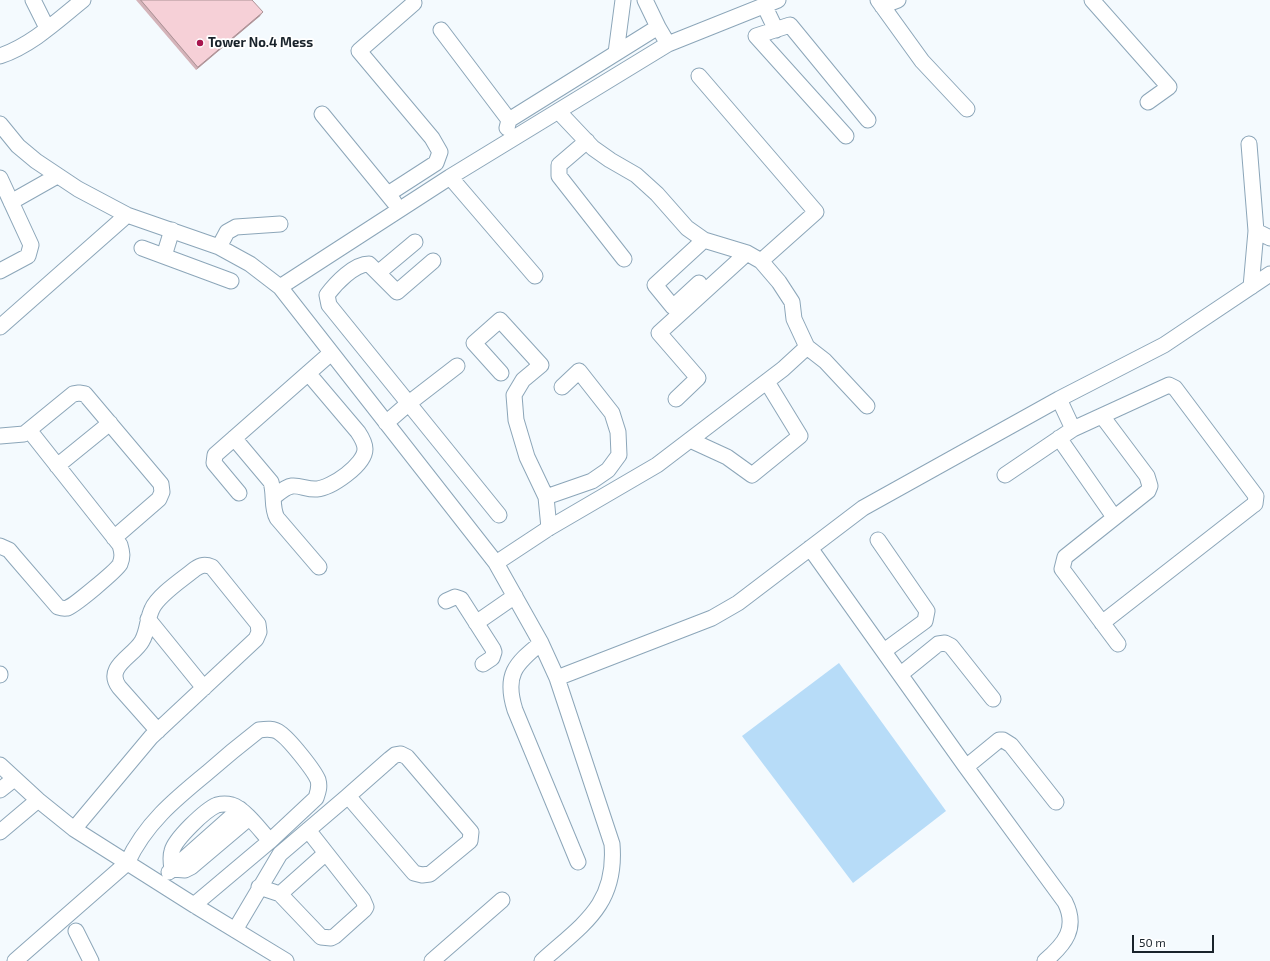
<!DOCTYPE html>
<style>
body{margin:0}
#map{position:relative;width:1270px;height:961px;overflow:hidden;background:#f4fafe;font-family:"Exo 2",sans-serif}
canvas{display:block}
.scale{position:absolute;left:1132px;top:935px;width:82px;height:18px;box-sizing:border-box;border:2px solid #19232b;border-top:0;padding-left:5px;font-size:12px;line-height:14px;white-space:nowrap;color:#19232b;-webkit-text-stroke:3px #fff;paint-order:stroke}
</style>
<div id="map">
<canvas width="1270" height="961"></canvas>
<div class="scale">50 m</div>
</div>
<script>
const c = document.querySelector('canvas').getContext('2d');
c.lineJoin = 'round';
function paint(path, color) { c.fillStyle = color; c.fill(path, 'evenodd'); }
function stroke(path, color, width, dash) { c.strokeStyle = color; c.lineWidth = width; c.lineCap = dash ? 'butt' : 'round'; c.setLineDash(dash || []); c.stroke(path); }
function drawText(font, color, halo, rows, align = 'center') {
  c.font = font + ' "Exo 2",sans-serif'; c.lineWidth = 3.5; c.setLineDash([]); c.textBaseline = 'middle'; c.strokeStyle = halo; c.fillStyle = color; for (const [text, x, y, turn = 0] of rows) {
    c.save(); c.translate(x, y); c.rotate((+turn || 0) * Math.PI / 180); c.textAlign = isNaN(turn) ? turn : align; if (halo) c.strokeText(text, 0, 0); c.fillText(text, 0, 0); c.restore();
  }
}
const green = new Path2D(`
 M839,663L946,811L853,883L742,736Z`);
const minor = new Path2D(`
 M33,0L47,28
 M645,0L658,27
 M878,0L922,61L967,109
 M1092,0L1169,87L1148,102
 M764,5L776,30
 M882,6L898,0
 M441,30L509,120L507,128
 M616,53L623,0
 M0,56C32,45 57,21 83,0
 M699,76L816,212L761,261
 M558,111L593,148L610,160L636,175L657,194L687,228L704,240L747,253L761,261L779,282L792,302L794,319L807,347L825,361L867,406
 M322,114L394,202
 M509,120L658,27L668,44
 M0,124L18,146L36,161L78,189L127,215L219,247L250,264L280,287L496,563L541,643L557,678L612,844C617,905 583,924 542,961
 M846,136L756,36L790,25L868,120
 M587,141L559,165V176L624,259
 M1249,144L1256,231L1251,287
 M450,177L535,276
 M0,178L31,245L28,256L0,271
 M388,194L436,163L440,152L432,138L359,51L414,3
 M11,202L57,176
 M1256,231L1270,238
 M219,247L227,232L236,227L280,224
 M142,248L231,281
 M164,256L172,230
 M433,261L397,292L369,264C354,264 336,283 327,295L329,305L499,515
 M378,273L415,242
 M699,283L673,307L655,285L704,240
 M280,287L450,177L668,44L778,0
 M0,327L127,215
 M501,373L474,343L500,320L541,365L523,380L514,395L516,420L527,457L546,497L549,528
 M676,399L698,378L659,333L747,253
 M1059,399L1073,429
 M1102,416L1147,476L1150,486L1148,491L1065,557L1062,569L1118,644
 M386,423L409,403L457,366
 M0,436L24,434L73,394L79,393L85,394L161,484L162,492L159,499L114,538
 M234,438L271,482C275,495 271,507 277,518L319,567
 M1059,438L1114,517
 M690,440L727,457L752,475L800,436L767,382
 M57,466L110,423
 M1005,475L1073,429L1169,385L1175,388L1256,496L1255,504L1252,506L1102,623
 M239,493L214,463L215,455L331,353
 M274,497C279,493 285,487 292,486C300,485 308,490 317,489C331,488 365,465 365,449C365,443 362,438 358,432L308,373
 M546,497L592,481L608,470L619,455L618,432L612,413L579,371L562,387
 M878,540L927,611L925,621L884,651
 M0,546L9,550L14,556L58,607C61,608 64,609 67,608C73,607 117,570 120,564C123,557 122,552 120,545L29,430
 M810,548L966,767L1065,902C1078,928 1065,944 1045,961
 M496,563L549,528L657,465L783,369L807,347
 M446,601L455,597L461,599L493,649L494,652L492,658L483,664
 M148,619L204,688
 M476,623L515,596
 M541,643C515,664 504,675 515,710L578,862
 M0,674V675
 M901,674L938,644L945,643L951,646L993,699
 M557,678L712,618L738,603L863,508L1059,399L1164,345L1270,274
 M401,754L407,757L471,832L470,841L430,874L422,875L414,873L348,796L390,759L395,755Z
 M0,765L38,800L74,829L194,905L286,961
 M966,767L999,740H1003L1011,745L1056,802
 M0,790L14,779
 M249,818L191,867L185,870L172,869C171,863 170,857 172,851C175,839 205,810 217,805C221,804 228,804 232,805C245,809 261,831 270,841
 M74,829L151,737L256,639L259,632L258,624L212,567C205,564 201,565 195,569C183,579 158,595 152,609C147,619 148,631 142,641C134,656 104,667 119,687L158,731
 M0,832L38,800
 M169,872L240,809
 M259,887L280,894L321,937L331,938L335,936L364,910L366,907L363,900L308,830
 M280,894L326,853
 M235,930L280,854L348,796
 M76,931L91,961
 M15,961L127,863C145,824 174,800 207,773C224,758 241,744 259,730C266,729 274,728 280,733C289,739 314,770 318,780C320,787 318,792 316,798L270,841L194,905
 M432,961L502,900`);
const wall = new Path2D(`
 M136,0H252L260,16L196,70Z`);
const shadedWall = new Path2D(`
 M263,12L260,16L196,70L198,67Z`);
const building = new Path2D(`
 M141,0H252L263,12L198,67Z`);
const markers = [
 [200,43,4,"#a8164e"]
];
const poiNames = [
 ["Tower No.4 Mess",208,43]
];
paint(green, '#b7dcf8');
stroke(minor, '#8ca6b9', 17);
stroke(minor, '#fff', 15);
paint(wall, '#d4b3b9');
paint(shadedWall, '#ac9296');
paint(building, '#f6d0d7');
stroke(building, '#ac9296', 1);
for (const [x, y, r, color] of markers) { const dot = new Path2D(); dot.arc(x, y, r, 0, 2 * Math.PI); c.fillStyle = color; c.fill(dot); stroke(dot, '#fff', 1.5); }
drawText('bold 13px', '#19232b', '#fff', poiNames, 'left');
</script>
